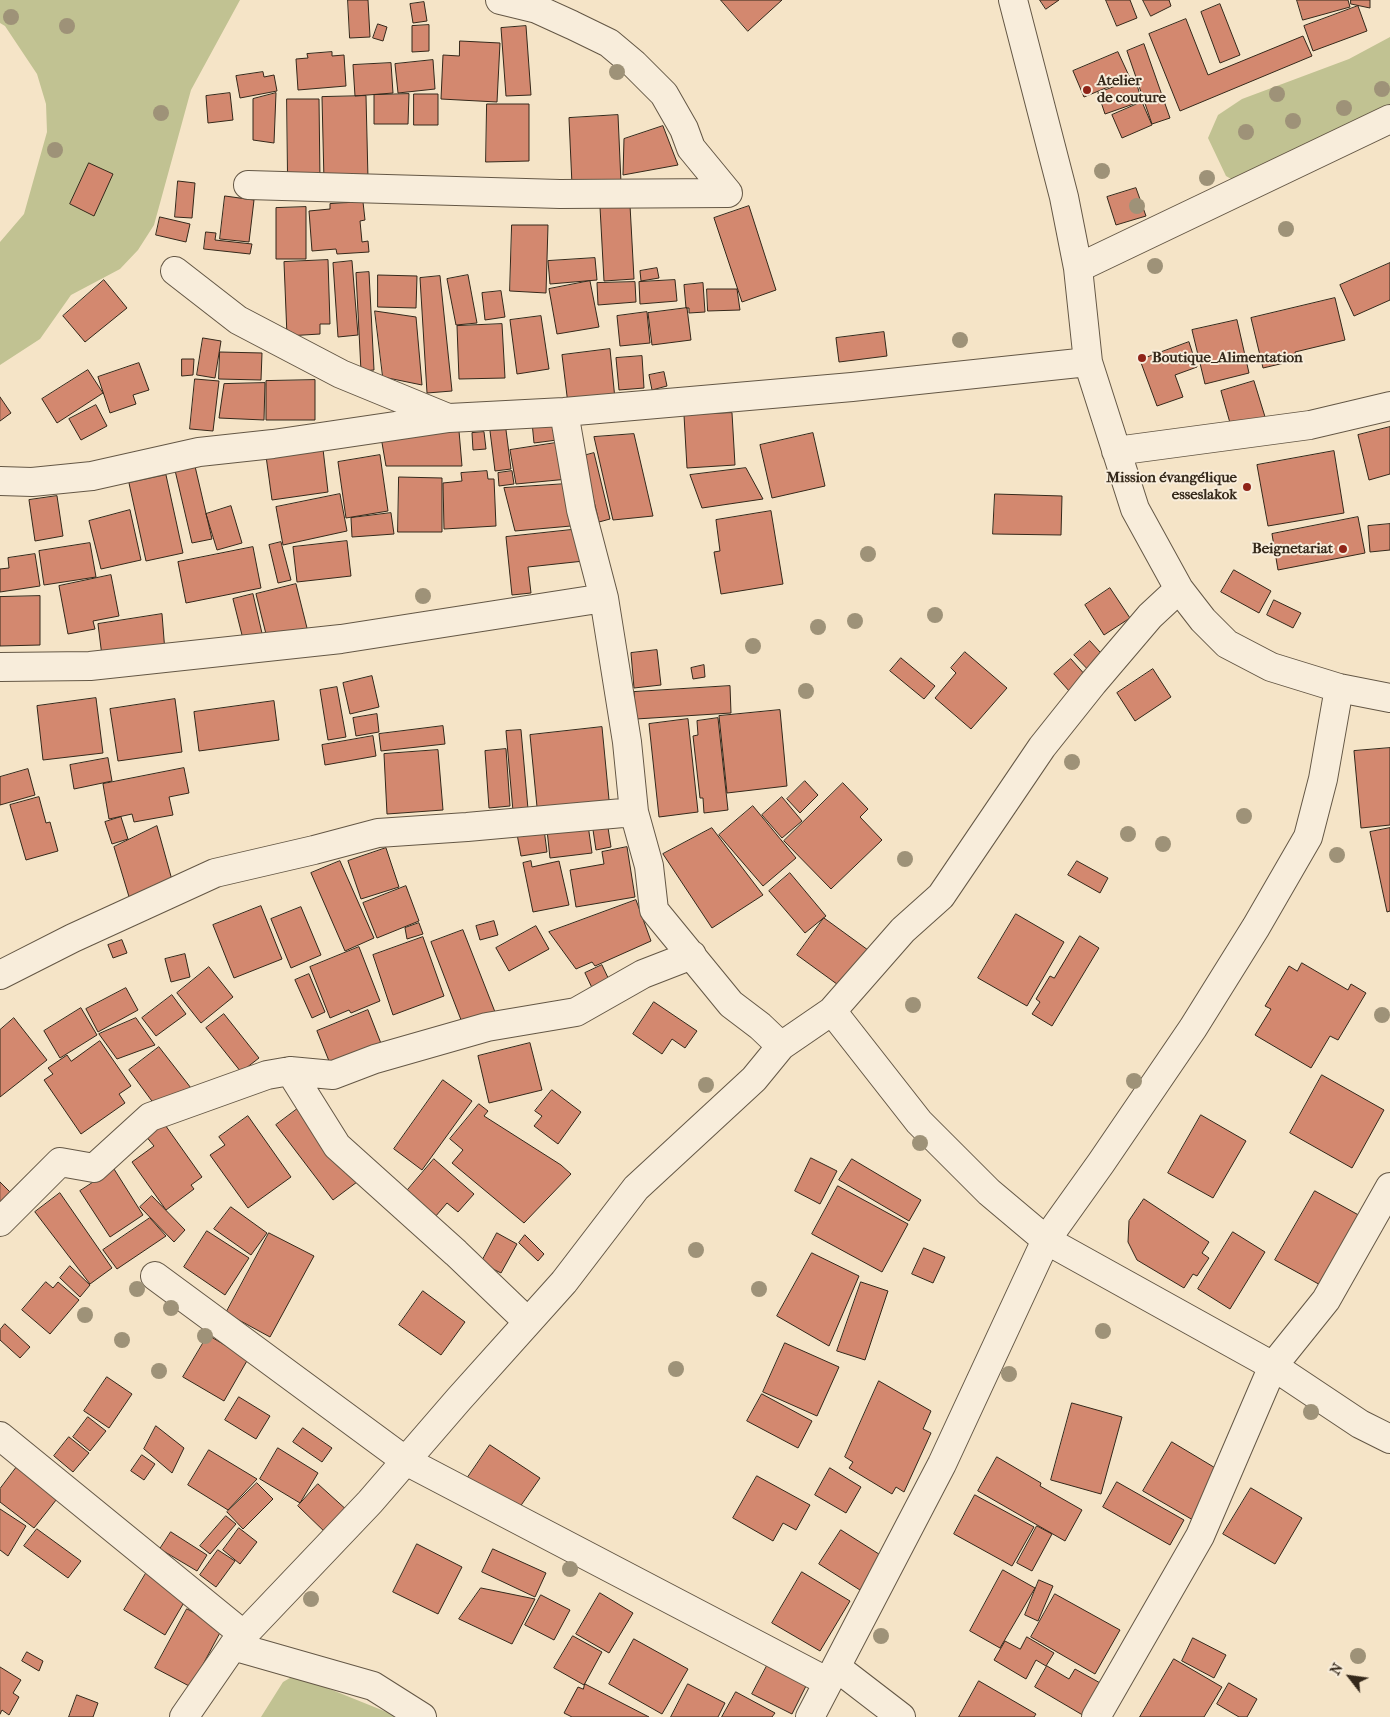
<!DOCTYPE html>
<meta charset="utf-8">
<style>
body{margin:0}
#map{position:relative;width:1390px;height:1717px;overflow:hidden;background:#f5e4c7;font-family:"IM FELL French Canon",serif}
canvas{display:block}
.north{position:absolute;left:1325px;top:1652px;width:50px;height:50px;-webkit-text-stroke:4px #f8eddb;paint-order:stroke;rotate:300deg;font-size:14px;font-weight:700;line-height:20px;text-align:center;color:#34281a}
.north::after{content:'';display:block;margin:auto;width:18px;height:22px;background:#34281a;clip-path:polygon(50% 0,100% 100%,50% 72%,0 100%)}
</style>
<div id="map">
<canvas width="1390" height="1717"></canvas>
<div class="north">N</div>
</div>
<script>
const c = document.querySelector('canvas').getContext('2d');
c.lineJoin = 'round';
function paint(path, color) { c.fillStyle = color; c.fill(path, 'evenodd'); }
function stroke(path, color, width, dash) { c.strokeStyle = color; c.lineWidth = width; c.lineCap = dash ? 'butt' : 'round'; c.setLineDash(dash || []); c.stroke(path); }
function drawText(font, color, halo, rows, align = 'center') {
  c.font = font + ' "IM FELL French Canon",serif'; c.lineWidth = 4; c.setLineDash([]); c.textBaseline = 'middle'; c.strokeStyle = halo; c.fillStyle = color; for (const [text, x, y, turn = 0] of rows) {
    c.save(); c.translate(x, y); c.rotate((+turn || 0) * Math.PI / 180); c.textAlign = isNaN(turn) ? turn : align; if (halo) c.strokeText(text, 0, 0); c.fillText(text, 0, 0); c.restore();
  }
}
const green = new Path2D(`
 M0,0H240L191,90L154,225L138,250L120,269L71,295L40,339L0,365V242L24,214L47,132L46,104L37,74L5,26L0,23Z
 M1390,37V129L1250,190L1226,176L1208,138L1218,115L1242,99L1349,59Z
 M295,1675L399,1717H261L283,1682Z`);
const building = new Path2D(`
 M348,0H368L370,37L350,38Z
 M721,0H782L748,31Z
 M1040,0H1059L1046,9Z
 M1106,0H1130L1137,18L1117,26Z
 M1143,0H1169L1171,6L1151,16Z
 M1297,0H1348L1350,7L1303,20Z
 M1351,0H1370V8L1351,4Z
 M424,2L427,21L413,23L410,4Z
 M1220,4L1240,55L1220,63L1201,12Z
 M1358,6L1367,31L1313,51L1304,26Z
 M1186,19L1208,75L1303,36L1312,56L1180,111L1149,34Z
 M378,24L387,27L383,41L373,38Z
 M429,25V51L412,52V26Z
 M526,26L531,95L506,96L501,28Z
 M460,41L500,43L497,102L441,99L443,55L459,56Z
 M1144,44L1170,118L1152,124L1127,51Z
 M332,52V56L344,55L346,86L298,90L296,59L308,58L307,54Z
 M1118,52L1130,78L1084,97L1073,71Z
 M433,60L435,89L398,93L395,64Z
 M391,63L393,93L355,96L353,65Z
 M263,72L264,77L274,75L277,91L240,98L236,76Z
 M1135,79L1142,101L1105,114L1098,93Z
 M230,93L233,120L208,123L206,96Z
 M276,93L274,143L253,140V99Z
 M409,94L408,124H374V95Z
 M414,94H438V125H414Z
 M366,96L368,179L324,181L322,97Z
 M287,99H319L320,180L288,181Z
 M1142,102L1152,125L1122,138L1112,115Z
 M487,104H529V161L486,162Z
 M618,115L621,183L572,185L569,118Z
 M663,126L678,165L623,175L624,139Z
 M89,163L113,174L94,216L70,204Z
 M178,181L195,183L192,218L175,217Z
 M1136,188L1146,216L1116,225L1107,197Z
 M225,196L254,200L249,242L220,239Z
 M363,202L365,220L360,221L362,242L368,241L369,252L337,254L336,249L312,251L309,211L330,209V204Z
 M630,205L634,279L604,281L600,207Z
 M749,206L776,290L742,302L714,218Z
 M306,207V259H276V208Z
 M160,217L190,224L186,242L156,235Z
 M512,225H548L546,293L510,291Z
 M206,232L216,233L215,240L252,244L250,254L204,249Z
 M595,258L597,280L550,284L548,261Z
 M328,260L330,324H320V334L287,336L284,262Z
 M352,261L358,335L338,337L333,263Z
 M1390,263V300L1354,316L1340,285Z
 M657,268L659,278L641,281L640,271Z
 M369,272L374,370L361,371L356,273Z
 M378,275L417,276L416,308L378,307Z
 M468,275L477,323L456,325L447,279Z
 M440,276L452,391L427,393L420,278Z
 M104,280L127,308L85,342L63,316Z
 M675,280L677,301L640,304L639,282Z
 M590,281L599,327L557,334L549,289Z
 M635,282L636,302L598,305L597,283Z
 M703,283L705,312L689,313V308H686L684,285Z
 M707,289H737L740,310L708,311Z
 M501,291L505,317L485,320L482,293Z
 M1335,298L1345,340L1295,352L1297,360L1263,368L1251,318Z
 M687,308L691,340L652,345L648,313Z
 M375,311L416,317L422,385L383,377Z
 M647,312L650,343L620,346L617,316Z
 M541,316L549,369L517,374L510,320Z
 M1237,320L1249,373L1205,384L1192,330Z
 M502,324L505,378L459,379L457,326Z
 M884,332L887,356L839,362L836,338Z
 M203,338L221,341L215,378L197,375Z
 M1189,342L1197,367L1175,375L1183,397L1157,406L1140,360Z
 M610,349L615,399L568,404L562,355Z
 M220,352L262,353L261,380L219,379Z
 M642,356L644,388L619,390L616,358Z
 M182,359H194L193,375L182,376Z
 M139,363L149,390L133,395L136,404L110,413L98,377Z
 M88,370L103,393L57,423L42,399Z
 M664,372L667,386L652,390L649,375Z
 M195,379L219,381L213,431L190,429Z
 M315,380V420H266V381Z
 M1254,381L1266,420L1232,430L1221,391Z
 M265,383L264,420L219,418L224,384Z
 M0,397L11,413L0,421Z
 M96,405L107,426L81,440L69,419Z
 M732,413L735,465L687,468L684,415Z
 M554,420L557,440L534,443L532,422Z
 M1390,427V474L1369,480L1358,435Z
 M506,430L511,469L495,471L490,431Z
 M459,431L462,466H386L381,437Z
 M484,432L486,449L473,450L472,433Z
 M813,433L825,486L772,498L760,445Z
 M634,434L653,516L613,520L594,437Z
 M562,442L568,479L516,484L510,450Z
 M323,449L328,492L272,500L266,456Z
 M1334,451L1344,513L1268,526L1257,465Z
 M594,453L610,519L599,522L583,456Z
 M380,455L388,511L346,518L338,462Z
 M194,462L212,539L192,543L174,466Z
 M746,468L763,499L702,508L690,475Z
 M487,471L488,479H494L496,526L444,529L443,483L462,481L461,473Z
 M512,471L514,484L499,486L498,473Z
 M166,475L183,553L146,561L129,483Z
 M399,477L442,478V532H398Z
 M566,484L582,525L515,531L504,488Z
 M340,494L347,531L283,545L276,507Z
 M995,494L1062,496L1061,535L993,534Z
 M57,496L63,536L35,541L29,500Z
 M231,506L242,543L217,550L206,514Z
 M130,510L141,560L101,569L89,521Z
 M771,511L783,584L721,594L714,552L720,551L716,520Z
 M391,513L394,534L352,537L351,518Z
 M1358,517L1365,553L1278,570L1272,534Z
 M1390,524V550L1370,552L1368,526Z
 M580,529L584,561L528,567L531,593L512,595L506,537Z
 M347,541L351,576L297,582L293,547Z
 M281,542L291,580L278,583L269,545Z
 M90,543L96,577L44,585L39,551Z
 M253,547L261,588L186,603L178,562Z
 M35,554L40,586L0,592V569L9,568L8,558Z
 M1234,570L1271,591L1259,613L1221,592Z
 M111,575L119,616L93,621L95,629L68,634L59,586Z
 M296,584L308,632L268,642L256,594Z
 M1110,588L1130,618L1104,635L1085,605Z
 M253,594L264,642L245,647L233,599Z
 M40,596V645L0,646V597Z
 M1274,600L1301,613L1293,628L1267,615Z
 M162,614L165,652L102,656L98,624Z
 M1090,641L1109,662L1094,676L1074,655Z
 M657,650L661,685L634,688L631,653Z
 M965,652L1007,688L971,729L935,698L956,673L951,668Z
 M901,658L935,686L924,699L890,671Z
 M1071,659L1087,677L1070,692L1054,674Z
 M704,665L705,677L693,679L691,668Z
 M1153,669L1171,697L1135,721L1117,693Z
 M372,676L379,707L350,714L343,683Z
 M730,686L731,713L636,719L634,692Z
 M337,687L346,737L328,740L320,690Z
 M96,698L103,753L43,760L37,706Z
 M175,699L182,752L118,761L110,709Z
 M274,701L279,740L199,751L194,712Z
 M780,710L787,786L727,793L719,716Z
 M377,714L379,732L356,736L353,718Z
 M718,718L728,810L704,813L703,798H700L693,736L698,735L697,721Z
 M688,719L698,812L659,817L649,724Z
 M443,726L445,744L381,751L379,734Z
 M602,727L610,810L538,817L530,735Z
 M521,730L528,809L513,811L506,731Z
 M373,736L376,756L325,765L322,745Z
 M1390,748V825L1361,828L1354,751Z
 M506,749L510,806L489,808L485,751Z
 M438,750L443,810L387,814L384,754Z
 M108,758L112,781L74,789L70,765Z
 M184,768L189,793L169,797L173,815L134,822L132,814L109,819L103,784Z
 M28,769L35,795L0,805V777Z
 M805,781L818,795L800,813L787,799Z
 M843,783L868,809L860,817L882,840L831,889L784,841Z
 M39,797L46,823L50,822L58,851L26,860L10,805Z
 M782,797L802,821L782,838L762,815Z
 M753,806L796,858L763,886L719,835Z
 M121,817L128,839L112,844L105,822Z
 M607,821L611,847L596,850L592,823Z
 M588,825L592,853L550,858L547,830Z
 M157,826L172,880L130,900L114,847Z
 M712,828L763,895L712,928L663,854Z
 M1390,828V911L1387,912L1370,832Z
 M544,829L547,852L521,856L517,834Z
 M627,847L635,897L576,907L570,870L604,864L602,852Z
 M386,848L399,887L361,899L348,861Z
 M340,861L374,938L345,951L311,873Z
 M531,861L532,867L559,861L569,905L533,912L523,863Z
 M1077,861L1108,878L1100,893L1068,875Z
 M790,873L826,916L805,933L769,891Z
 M406,886L419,921L377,938L363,903Z
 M636,900L651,941L595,966L592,962L576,969L549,932Z
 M261,906L282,959L234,978L213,925Z
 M301,907L321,955L291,968L271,919Z
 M1016,914L1064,942L1027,1006L978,978Z
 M824,918L868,950L841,987L797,955Z
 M494,921L498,935L480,940L476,926Z
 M419,923L423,934L407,939L405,928Z
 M536,926L549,949L509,971L496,948Z
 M463,930L495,1012L463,1025L431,942Z
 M1080,936L1099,948L1052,1026L1032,1014L1040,1002L1036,999L1050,976L1054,978Z
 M423,937L444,996L393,1015L373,955Z
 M122,940L127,953L113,958L108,945Z
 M359,947L380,1001L351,1013L349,1010L330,1018L310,967Z
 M185,954L190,977L171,982L165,959Z
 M1302,963L1348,990L1351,984L1366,993L1338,1040L1330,1036L1311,1068L1255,1035L1271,1009L1265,1006L1289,966L1297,971Z
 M602,965L611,984L594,992L585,973Z
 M209,967L233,997L201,1023L177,993Z
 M309,974L325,1012L312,1018L295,980Z
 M126,988L138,1010L98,1032L86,1009Z
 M172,995L186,1014L156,1036L142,1018Z
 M654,1002L697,1031L685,1048L672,1039L662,1054L633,1034Z
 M81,1008L97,1035L60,1058L44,1031Z
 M368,1010L382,1046L331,1066L317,1031Z
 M224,1014L259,1058L241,1072L206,1028Z
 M14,1018L47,1060L0,1097V1030Z
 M136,1018L155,1045L117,1059L99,1034Z
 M100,1041L131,1086L119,1094L125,1103L81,1134L44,1080L53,1074L48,1068L67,1055L71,1061Z
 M530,1043L542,1090L489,1103L478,1056Z
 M159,1047L191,1088L160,1112L129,1070Z
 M1322,1075L1384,1110L1352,1168L1290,1133Z
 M443,1080L472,1101L422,1170L394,1149Z
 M552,1090L581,1112L558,1144L534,1126L542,1116L535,1111Z
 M479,1104L488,1111L484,1116L561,1165L571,1174L524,1223L452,1163L463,1150L450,1139Z
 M300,1107L357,1182L333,1200L276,1125Z
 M1201,1115L1246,1141L1213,1198L1168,1173Z
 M248,1116L291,1177L248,1208L210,1155L225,1145L219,1137Z
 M163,1122L202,1177L191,1185L194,1189L166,1210L132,1162L154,1146L145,1135Z
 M811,1158L837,1171L820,1204L795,1191Z
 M434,1159L474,1194L458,1212L447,1203L435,1217L406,1192Z
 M852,1159L921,1200L909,1221L839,1180Z
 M114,1169L143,1215L110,1237L80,1191Z
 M0,1182L11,1193L0,1204Z
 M838,1186L908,1224L882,1272L812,1234Z
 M1315,1191L1364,1218L1324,1287L1275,1260Z
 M60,1193L112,1268L90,1284L35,1212Z
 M152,1196L185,1230L174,1242L140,1207Z
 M1144,1199L1209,1242L1202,1253L1209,1258L1197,1276L1193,1274L1184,1288L1137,1260L1128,1242L1129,1221Z
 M231,1207L267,1233L251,1255L214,1229Z
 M150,1218L166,1236L117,1269L103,1250Z
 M207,1231L249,1258L225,1295L184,1267Z
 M1233,1232L1265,1252L1230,1309L1198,1289Z
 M269,1233L314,1256L270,1337L226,1313Z
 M497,1233L517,1244L501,1273L481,1263Z
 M525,1235L544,1254L538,1261L519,1243Z
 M924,1248L945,1257L933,1283L912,1274Z
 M812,1253L859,1276L829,1346L777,1316Z
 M70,1266L90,1285L80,1297L60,1278Z
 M46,1282L53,1288L58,1282L79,1300L50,1334L22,1310Z
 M861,1282L888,1291L865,1360L837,1351Z
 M423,1291L465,1322L441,1355L399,1325Z
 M5,1324L30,1347L20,1358L0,1340V1330Z
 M208,1335L248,1359L224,1401L183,1377Z
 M785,1343L839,1367L817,1416L763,1392Z
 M107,1377L132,1394L109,1428L84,1411Z
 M879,1381L931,1411L923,1429L931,1433L904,1492L896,1487L892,1494L849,1468L853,1462L845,1457Z
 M762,1394L812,1421L798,1448L747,1421Z
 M239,1397L270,1416L256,1439L225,1420Z
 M1072,1403L1122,1417L1101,1494L1051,1480Z
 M88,1417L106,1431L90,1451L73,1437Z
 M156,1426L184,1448L172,1473L144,1449Z
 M303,1428L332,1448L322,1462L293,1442Z
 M69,1437L89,1453L73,1472L54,1456Z
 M1172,1442L1222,1472L1193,1520L1143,1491Z
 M490,1445L540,1478L515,1514L466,1480Z
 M278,1448L318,1473L300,1503L260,1479Z
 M209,1450L257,1479L228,1510L188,1485Z
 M142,1455L155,1464L144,1480L131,1471Z
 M997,1457L1041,1483L1040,1486L1082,1510L1065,1541L978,1491Z
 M19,1464L60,1495L34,1528L0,1502V1489Z
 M830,1468L861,1487L846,1513L815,1495Z
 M757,1476L810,1505L796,1530L783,1523L773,1541L733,1518Z
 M1117,1482L1184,1520L1170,1545L1103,1507Z
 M257,1483L273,1499L243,1529L227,1512Z
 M318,1484L349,1512L328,1535L298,1506Z
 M1251,1488L1302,1518L1275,1564L1223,1534Z
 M975,1495L1034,1527L1012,1566L954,1534Z
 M0,1509L26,1526L8,1556L0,1550Z
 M226,1516L236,1524L210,1554L200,1546Z
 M1037,1526L1052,1534L1032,1571L1017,1563Z
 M239,1528L257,1542L240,1564L223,1550Z
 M37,1529L81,1561L68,1578L24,1546Z
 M841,1530L882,1556L860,1590L819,1564Z
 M171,1532L207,1555L197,1571L160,1549Z
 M417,1544L462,1567L438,1614L393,1592Z
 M493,1549L546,1573L535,1597L482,1572Z
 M218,1550L235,1561L216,1587L200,1575Z
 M148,1570L186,1599L165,1635L124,1610Z
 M1003,1570L1035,1588L1000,1648L970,1631Z
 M802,1572L850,1601L820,1651L772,1623Z
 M1039,1580L1053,1586L1038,1621L1025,1615Z
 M481,1588L535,1599L512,1644L459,1619Z
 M600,1593L633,1613L609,1653L576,1634Z
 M1055,1594L1120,1630L1095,1674L1031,1637Z
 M541,1595L570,1610L554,1640L525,1625Z
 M187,1609L223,1627L191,1687L155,1668Z
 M573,1636L602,1652L584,1685L554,1668Z
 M1027,1637L1054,1653L1046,1666L1036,1660L1026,1679L994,1660L1005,1641L1020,1649Z
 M1193,1638L1226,1655L1214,1678L1182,1661Z
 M634,1639L688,1669L662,1714L609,1684Z
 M27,1652L43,1661L39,1671L22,1661Z
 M1174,1659L1222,1687L1204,1717H1140Z
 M768,1664L807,1684L792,1714L752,1694Z
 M1047,1666L1069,1679L1075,1669L1111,1689L1086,1717L1035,1687Z
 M0,1667L21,1680L13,1693L19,1697L9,1715L2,1710L0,1714Z
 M979,1681L1036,1714L1034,1717H959Z
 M1229,1683L1257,1699L1247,1717H1239L1217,1704Z
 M585,1684L649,1717H572L564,1713L578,1687L583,1689Z
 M688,1684L725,1703L718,1717H671Z
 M736,1692L775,1713L772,1717H722Z
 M77,1695L98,1703L93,1717H69Z`);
const minor = new Path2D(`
 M1013,0L1064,197L1078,268L1088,362L1135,509L1179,589L1203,620L1227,644L1271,667L1339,688L1390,698
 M248,185L560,194L728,193L691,148L684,129L664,94L634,64L609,43L572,25L537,9L500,0
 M1078,268L1390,119
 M175,271L238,320L341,374L448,418
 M564,412L581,510L604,598L627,742L634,812L649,866L654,910L731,1004L760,1026L781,1046
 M1116,451L1310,425L1390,406
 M0,481L32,482L92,476L199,452L273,444L449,418L564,412L852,387L1088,362
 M0,667L90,666L341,639L604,598
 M0,975L73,938L215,873L314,850L378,833L467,827L634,812
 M832,1011L919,1122L989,1192L1046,1240L1273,1366L1360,1424L1390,1439
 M290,1071L337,1146L456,1253L528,1322
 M0,1222L60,1162L94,1168L150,1117L267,1075L290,1071L333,1075L375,1059L487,1027L576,1012L643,974L692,955
 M155,1276L406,1461L828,1682
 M0,1436L244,1635
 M233,1646L373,1686L422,1717
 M836,1667L901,1717
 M184,1717L233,1646L370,1502L459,1399L564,1282L636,1188L754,1079L781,1046L832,1011L903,930L941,896L1042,747L1093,683L1150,616L1179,589
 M810,1717L942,1464L1046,1240L1101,1163L1193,1028L1256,927L1308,837L1323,779L1339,688
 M1096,1717L1200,1536L1273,1366L1326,1300L1390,1187`);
const trees = [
 [11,17],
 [67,26],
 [617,72],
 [1382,89],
 [1277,94],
 [1344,108],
 [161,113],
 [1293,121],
 [1246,132],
 [55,150],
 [1102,171],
 [1207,178],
 [1137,206],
 [1286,229],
 [1155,266],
 [960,340],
 [868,554],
 [423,596],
 [935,615],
 [855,621],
 [818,627],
 [753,646],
 [806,691],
 [1072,762],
 [1244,816],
 [1128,834],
 [1163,844],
 [1337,855],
 [905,859],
 [913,1005],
 [1382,1015],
 [1134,1081],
 [706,1085],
 [920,1143],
 [696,1250],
 [137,1289],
 [759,1289],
 [171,1308],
 [85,1315],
 [1103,1331],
 [205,1336],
 [122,1340],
 [676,1369],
 [159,1371],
 [1009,1374],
 [1311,1412],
 [570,1569],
 [311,1599],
 [881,1636],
 [1358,1656]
];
const markers = [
 [1087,90,5,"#8f2418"],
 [1142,358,5,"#8f2418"],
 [1247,487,5,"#8f2418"],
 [1343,549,5,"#8f2418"]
];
const poiNames = [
 ["Atelier",1097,81],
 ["de couture",1097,98],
 ["Boutique_Alimentation",1152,358],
 ["Mission évangélique",1237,478,"right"],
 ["esseslakok",1237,495,"right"],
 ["Beignetariat",1333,549,"right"]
];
paint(green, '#c1c292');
paint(building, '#d3886f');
stroke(building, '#34281a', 1);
stroke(minor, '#645745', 30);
stroke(minor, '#f8eddb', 28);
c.fillStyle = '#9e9278';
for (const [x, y] of trees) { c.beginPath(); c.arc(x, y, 8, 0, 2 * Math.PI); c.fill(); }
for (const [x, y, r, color] of markers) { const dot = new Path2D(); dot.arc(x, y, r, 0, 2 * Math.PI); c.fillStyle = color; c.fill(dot); stroke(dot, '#f8eddb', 2); }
drawText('bold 15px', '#34281a', '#f8eddb', poiNames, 'left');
</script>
